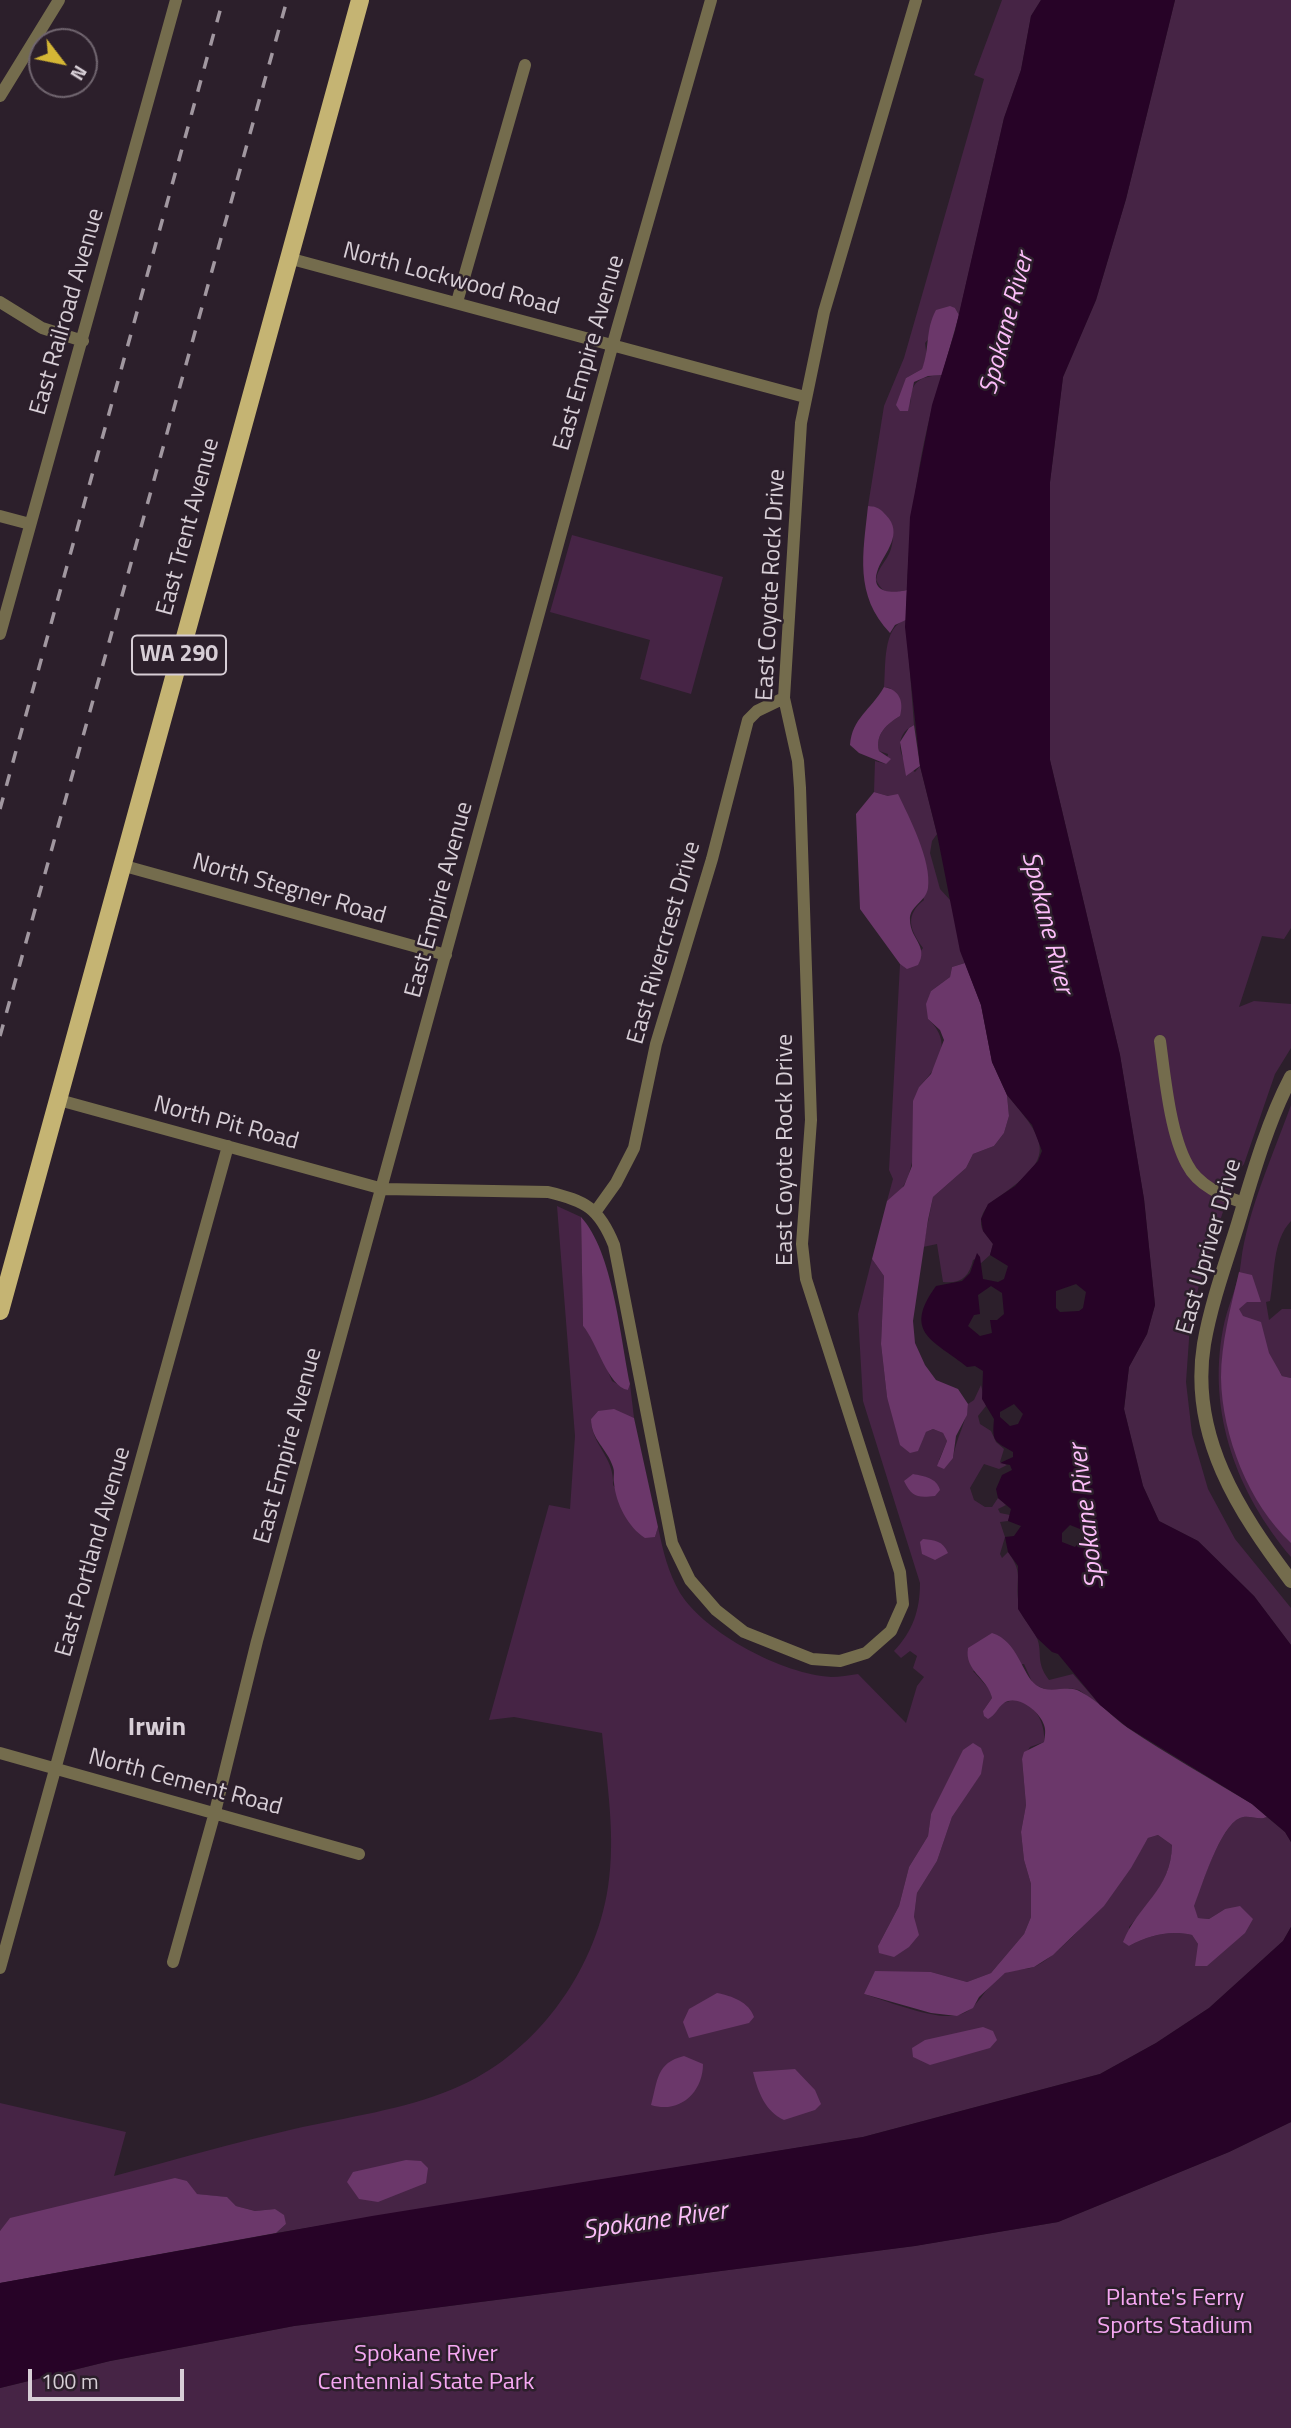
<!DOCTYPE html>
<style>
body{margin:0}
#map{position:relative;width:1291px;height:2428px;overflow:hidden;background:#2c1f2b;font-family:"Titillium Web",sans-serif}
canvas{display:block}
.north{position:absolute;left:28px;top:28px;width:70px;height:70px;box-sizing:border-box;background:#2c1f2b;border:2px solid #70656f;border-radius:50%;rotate:122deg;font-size:19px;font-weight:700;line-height:28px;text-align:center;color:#d7ced6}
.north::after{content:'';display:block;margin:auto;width:24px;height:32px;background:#d4b635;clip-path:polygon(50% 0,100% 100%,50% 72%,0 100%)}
.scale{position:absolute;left:28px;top:2369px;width:156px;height:32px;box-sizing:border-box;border:4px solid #d7ced6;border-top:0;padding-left:9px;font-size:21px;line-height:24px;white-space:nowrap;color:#d7ced6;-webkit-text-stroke:5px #2c1f2b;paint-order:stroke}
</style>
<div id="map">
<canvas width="1291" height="2428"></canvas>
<div class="north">N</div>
<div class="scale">100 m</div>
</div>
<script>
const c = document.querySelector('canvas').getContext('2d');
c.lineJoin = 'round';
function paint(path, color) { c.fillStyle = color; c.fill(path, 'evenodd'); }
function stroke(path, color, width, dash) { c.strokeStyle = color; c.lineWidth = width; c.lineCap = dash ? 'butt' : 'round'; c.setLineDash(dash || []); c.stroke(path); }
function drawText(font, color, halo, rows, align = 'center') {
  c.font = font + ' "Titillium Web",sans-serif'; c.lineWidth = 5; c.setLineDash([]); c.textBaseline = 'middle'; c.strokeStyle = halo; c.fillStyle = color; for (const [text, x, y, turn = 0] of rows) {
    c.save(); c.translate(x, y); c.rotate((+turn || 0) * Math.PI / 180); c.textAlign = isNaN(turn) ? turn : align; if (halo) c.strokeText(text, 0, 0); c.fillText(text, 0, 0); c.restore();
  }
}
const green = new Path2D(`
 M1002,0H1041L1031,16L1021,70L1004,118L959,315L955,308L925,343L927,358L922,369L906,378L911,405C909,382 920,376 942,375C919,445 910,517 907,590C891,594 884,596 876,580C878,568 884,564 889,554C898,535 891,507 868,506L884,406L904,358L984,79L974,75Z
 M1175,0H1291V928L1284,939L1262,936L1239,1007L1254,1001L1291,1004V1048L1275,1074L1244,1164L1235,1175L1199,1285L1190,1325L1186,1382L1192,1434L1208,1489L1235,1539L1291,1608V1645L1254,1596L1198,1541L1159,1521L1143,1486L1124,1409L1129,1367L1147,1334L1155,1305L1144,1199L1120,1055L1050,760V482L1063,377L1096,300L1126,199Z
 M572,535L723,577L691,694L640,679L650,640L550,612Z
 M906,620L914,725C892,735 899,761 915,772L920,766L937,834L932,841L930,853L940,889L951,901L965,963L952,967L950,977L931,991L928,1019C953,1042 940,1065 919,1087C916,1117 920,1189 887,1201L893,1179L889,1170L900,964L908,968L923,948C909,929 905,915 924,900L888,796L874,792L875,761L886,764L888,754L879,751C875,734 887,724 900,716L890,688L884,687C886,668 882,626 906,620Z
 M1007,1095C1047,1142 1057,1157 1000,1196C991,1202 982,1209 981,1221C980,1231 988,1236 993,1244L990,1255L980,1264V1257L973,1260C969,1277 961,1284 943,1282L937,1244L923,1247L933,1197L966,1168L973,1154L994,1146L1004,1133L1009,1116Z
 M1291,1105V1221C1272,1241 1275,1274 1270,1301L1266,1302L1269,1320L1282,1309H1291V1378L1282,1376L1280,1372L1291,1437V1557C1237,1493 1207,1413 1223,1329C1227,1306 1239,1284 1241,1262C1247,1212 1273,1155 1291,1105Z
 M557,1206L581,1217L583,1326L594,1338L612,1381L628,1390L630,1384L634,1418L598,1411L591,1419C591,1445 615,1457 613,1485L655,1537L658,1527C663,1551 668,1572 680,1593C706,1634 783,1674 831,1677C840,1677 849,1675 858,1674L906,1723L917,1686L924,1677L913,1668L917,1656L910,1651L901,1658L894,1651C913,1631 920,1610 920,1583L863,1401L858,1314L872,1259L884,1276L881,1344L887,1397L921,1442L926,1432L933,1429L943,1433L947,1441L939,1460L953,1458C956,1438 967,1421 968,1404L974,1400L981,1385L986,1406L978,1416L980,1424L991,1431L996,1442L1004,1449L1000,1462L1007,1465L999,1469L984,1464L970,1488L974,1500L985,1507H992L998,1498L1006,1505L998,1509L1000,1513L1010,1515L1008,1521L1000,1522L1005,1537L1000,1554L1002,1558L1008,1552C1023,1573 1016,1576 1018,1599C1019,1619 1031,1623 1037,1638C1043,1654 1035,1661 1049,1680L1073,1674L1100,1705L1079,1690L1069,1688L1052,1692L1033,1684L1024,1664L973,1671L990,1690L992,1698L983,1711C992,1708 1001,1703 1010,1701C1033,1697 1046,1723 1044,1742L1030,1747L1022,1759L1026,1805L1021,1832L1024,1860L1031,1884V1917L1024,1934L991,1973L967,1982L931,1972L864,1994C887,2001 936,2021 958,2015C979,2011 986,1982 1005,1973C1014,1968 1027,1971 1036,1966C1071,1949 1129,1872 1148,1838L1158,1835L1172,1845C1171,1880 1151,1901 1129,1927V1946C1150,1935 1169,1930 1192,1935L1198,1944V1954L1225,1909L1209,1919L1198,1918L1193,1906C1202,1886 1220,1826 1240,1818C1249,1814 1258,1821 1267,1817L1285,1832L1291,1842V1927L1283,1941L1209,2008L1156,2043L1100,2074L863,2137L276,2233L286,2224L275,2209L255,2211L236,2206L226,2197L196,2194L187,2181L0,2231V2103L126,2132L114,2176C174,2160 233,2143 294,2129C347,2117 403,2110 453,2089C534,2056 595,1973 608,1887C616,1836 607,1784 602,1733L514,1717L489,1720L549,1505L570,1509L575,1436ZM981,1773L952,1817L937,1861L917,1893L914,1917L878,1946L899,1906L909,1867L928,1836L931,1814Z
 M1291,2122V2428H0V2388L110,2361L294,2326L914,2246L1058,2222L1229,2152Z`);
const forest = new Path2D(`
 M950,306L955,308L959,315L942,375L928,376L914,382L908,411H900L896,405L906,378L922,369C930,349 925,330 936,310Z
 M868,506C876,506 881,509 886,515C904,534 885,552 878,569C869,593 891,594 907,590L906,620L895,625L890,633C854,595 863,554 868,506Z
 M884,687C900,690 904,702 900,716C887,724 875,734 879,751L891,759L886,764L859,753L850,745C852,718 871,710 884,687Z
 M914,725L920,766L906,776L900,742L909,728Z
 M874,792L888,796L898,794C909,817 932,861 928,888C926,902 909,906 910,920C910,939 929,946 918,965L907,969L900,964L860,909L856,814Z
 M965,963L981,1005L992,1062L1007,1095L1009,1116L1004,1133L994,1146L973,1154L966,1168L933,1197L928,1220L913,1321L915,1343L925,1365L936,1380L958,1389L968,1404L967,1415L956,1436L953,1458L944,1469L937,1466L947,1441L943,1433L933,1429L926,1432L918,1451L910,1453L900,1445L887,1397L881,1344L884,1276L872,1259L887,1201L904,1186L912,1166L913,1101L919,1087L931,1074L944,1040L940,1030L928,1019L926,1004L931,991L950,977L952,967Z
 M581,1217C613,1252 620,1336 630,1384L628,1390C608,1387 597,1342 583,1326Z
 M1239,1272L1252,1275L1261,1302H1247L1239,1309L1243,1316L1261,1322L1269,1353L1282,1376L1291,1378V1543C1249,1504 1222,1436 1221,1378C1221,1343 1231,1306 1239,1272Z
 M614,1409L634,1418L658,1527L655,1537L645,1538C628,1527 616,1504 614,1483C613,1477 615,1472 613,1467C607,1448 591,1440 591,1419L598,1411Z
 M913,1474C924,1476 937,1478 940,1490L935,1496C917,1498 912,1497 904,1481Z
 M923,1539C935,1540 943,1541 948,1553L935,1560L922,1554L920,1542Z
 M992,1633C1018,1641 1022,1675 1036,1685C1052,1696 1066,1683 1081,1692C1099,1701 1112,1717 1128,1728C1168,1755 1211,1779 1252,1804L1267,1817C1258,1821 1249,1814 1240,1818C1220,1826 1202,1886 1194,1906L1198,1918L1209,1919L1225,1909L1240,1906L1253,1919L1245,1933L1207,1966H1195L1198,1944L1192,1935C1169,1930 1150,1935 1129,1946L1123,1942C1138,1904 1171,1891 1172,1845L1158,1835L1148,1838L1131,1868L1104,1906L1053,1955L1034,1967L1005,1973L979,1997L973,2008L957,2016L931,2013L864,1994L875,1971L931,1972L967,1982L991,1973L1024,1934L1031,1917V1884L1024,1860L1021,1832L1026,1805L1022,1759L1024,1752L1044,1742C1045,1736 1046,1730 1044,1725C1040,1712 1018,1694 1004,1703C997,1708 996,1715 988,1719L984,1716L983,1711L992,1698C988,1678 964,1671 968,1648Z
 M973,1743L981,1748L984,1756L981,1774L952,1817L937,1861L917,1893L914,1917L919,1935L909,1947L894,1957L879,1953L878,1946L899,1906L909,1867L928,1836L931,1814L963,1750Z
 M717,1993C732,1996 749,2002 754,2017L749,2023L689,2038L683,2022L689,2009Z
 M983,2027L993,2031L997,2040L990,2048L930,2065L913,2057L912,2048L925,2040Z
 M684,2056L703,2064C703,2093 679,2114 651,2105C658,2080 656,2063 684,2056Z
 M795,2069L815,2090L821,2104L815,2110L784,2120C765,2111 758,2092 753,2072Z
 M406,2160L421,2161L428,2168L426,2183L378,2202L359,2199L347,2182L353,2172Z
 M175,2178L187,2181L197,2194L227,2197L236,2206L255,2211L275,2209L284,2215L286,2224L276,2233L0,2283V2231L10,2218Z`);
const water = new Path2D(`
 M1041,0H1175L1126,199L1096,300L1063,377L1050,482V760L1120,1055L1144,1199L1155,1305L1147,1334L1129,1367L1124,1409L1143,1486L1159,1521L1198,1541L1254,1596L1291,1645V1842L1285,1832L1252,1804L1127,1727L1100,1705L1058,1654L1052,1652L1037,1638L1018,1609V1566L1008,1552L1005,1537L1014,1536L1021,1526L1008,1521L1011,1509L998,1498L996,1489L1002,1475L1012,1470L1010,1465L1000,1463L1013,1457V1452C994,1441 992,1442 994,1419L982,1399L983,1371L975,1366L967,1367C936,1341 901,1334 936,1286L962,1281L970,1273L977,1253L980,1257L983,1279L998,1282L1004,1279L1008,1266L990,1255L993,1244L983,1231L981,1219L988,1204L1015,1186L1038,1161L1042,1151L1032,1125L1007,1095L992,1062L981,1005L960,951L937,834L920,766L905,627L910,517L932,405L955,331L1004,118L1021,70L1031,16ZM1076,1284L1086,1292L1083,1308L1079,1311L1060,1312L1056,1308V1291ZM991,1286L1002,1293L1004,1314L997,1320H990L992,1333L980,1336L968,1326L974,1315L980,1314L978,1295ZM1014,1404L1023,1414L1018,1424L1010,1426L1000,1417V1412ZM1070,1525L1080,1529L1083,1538L1075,1547L1062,1542V1533Z
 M1291,1927V2122L1229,2152L1058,2222L915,2246L294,2326L110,2361L0,2388V2283L372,2216L863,2137L1100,2074L1156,2043L1209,2008L1283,1941Z`);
const minor = new Path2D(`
 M0,96L59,0
 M288,258L805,397
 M0,302L42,328L83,341
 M457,302L525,65
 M0,516L30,524
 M0,634L176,0
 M121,865L446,955
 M1160,1041C1165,1077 1170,1133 1187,1164C1198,1186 1223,1196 1244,1203
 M59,1100L383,1189L548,1192C586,1201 599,1208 614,1245L672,1543L690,1580L716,1610L744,1632L812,1659L840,1661L866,1653L891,1631L903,1604L900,1572L806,1279L802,1244L811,1120L800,788L798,761L784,698L801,423L824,312L916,0
 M596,1211L616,1183L634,1148L656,1044L712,859L748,720L757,711L784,698
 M0,1753L359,1854
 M173,1962L215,1812L257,1641L612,347L711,0
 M0,1968L228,1146`);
const tertiary = new Path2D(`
 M1291,1077C1267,1123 1252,1177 1237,1227C1225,1265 1211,1304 1204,1344C1189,1436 1239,1512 1291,1581`);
const primary = new Path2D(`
 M0,1311L360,0`);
const rail = new Path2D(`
 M0,809L223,0
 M0,1036L287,0`);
const shields = [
 [179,655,94]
];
const shieldNames = [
 ["WA 290",179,655]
];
const streetNames = [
 ["North Lockwood Road",451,280,15],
 ["East Railroad Avenue",68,312,-74],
 ["East Empire Avenue",590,353,-74],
 ["East Trent Avenue",189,527,-75],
 ["East Coyote Rock Drive",772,585,-87],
 ["North Stegner Road",289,890,16],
 ["East Empire Avenue",440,900,-75],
 ["East Rivercrest Drive",665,943,-74],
 ["North Pit Road",226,1124,15],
 ["East Coyote Rock Drive",786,1150,-90],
 ["East Upriver Drive",1210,1247,-74],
 ["East Empire Avenue",289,1446,-75],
 ["East Portland Avenue",94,1552,-74],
 ["North Cement Road",185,1783,15]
];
const parkNames = [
 ["Plante's Ferry",1175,2299],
 ["Sports Stadium",1175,2327],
 ["Spokane River",426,2355],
 ["Centennial State Park",426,2383]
];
const waterNames = [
 ["Spokane River",1008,324,-75],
 ["Spokane River",1046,923,76],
 ["Spokane River",1088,1516,-97],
 ["Spokane River",655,2222,-8]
];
const neighbourhoodNames = [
 ["Irwin",157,1729]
];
paint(green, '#462445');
paint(forest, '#6b376a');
paint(water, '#270327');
stroke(minor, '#746c4d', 12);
stroke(tertiary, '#746c4d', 14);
stroke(primary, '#c5b473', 18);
stroke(rail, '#a197a0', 3.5, [12, 12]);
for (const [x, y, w] of shields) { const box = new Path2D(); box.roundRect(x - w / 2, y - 19.5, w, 39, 5); c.fillStyle = '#2c1f2b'; c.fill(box); stroke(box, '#d7ced6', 2); }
drawText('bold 23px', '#d7ced6', null, shieldNames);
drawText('24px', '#d7ced6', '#2c1f2b', streetNames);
drawText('24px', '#f5a7f2', '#2c1f2b', parkNames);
drawText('italic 26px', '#fcbdf9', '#2c1f2b', waterNames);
drawText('bold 26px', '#d7ced6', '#2c1f2b', neighbourhoodNames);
</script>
